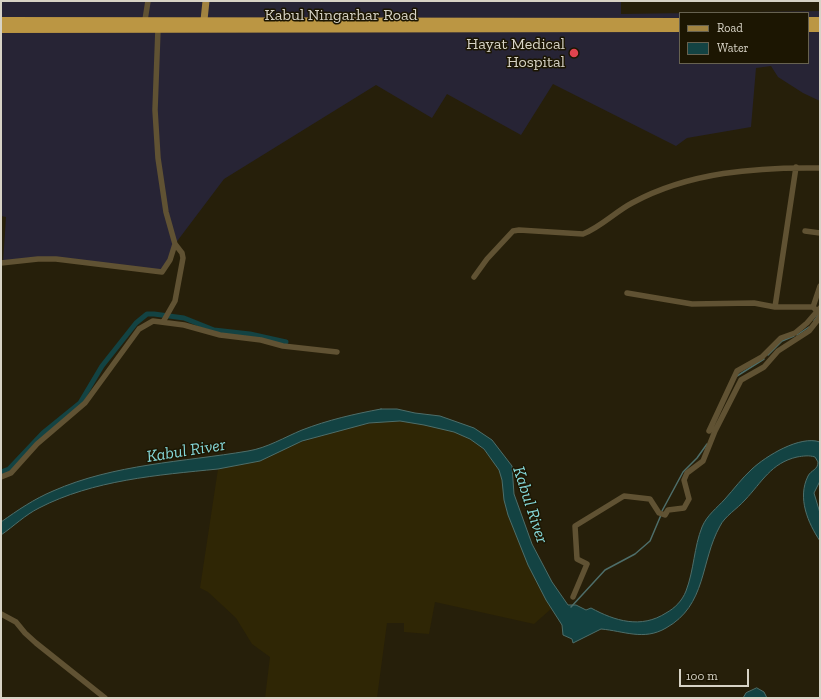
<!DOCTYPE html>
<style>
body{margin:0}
#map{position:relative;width:821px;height:699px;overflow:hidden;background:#261f0a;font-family:"Zilla Slab",serif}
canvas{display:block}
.frame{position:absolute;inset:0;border:2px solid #d7d3c6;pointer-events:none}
.legend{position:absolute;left:679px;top:12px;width:130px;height:52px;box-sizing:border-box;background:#1c1602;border:1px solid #676250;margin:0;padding:5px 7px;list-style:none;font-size:12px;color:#d7d3c6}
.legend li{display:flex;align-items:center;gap:8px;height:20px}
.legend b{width:20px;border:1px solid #676250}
.scale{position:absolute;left:679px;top:669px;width:70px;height:18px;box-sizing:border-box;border:2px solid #d7d3c6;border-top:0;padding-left:5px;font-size:12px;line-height:14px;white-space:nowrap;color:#d7d3c6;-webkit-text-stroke:3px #1c1602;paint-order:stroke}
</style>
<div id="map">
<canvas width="821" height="699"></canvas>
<div class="frame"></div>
<ul class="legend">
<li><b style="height:5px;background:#a18340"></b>Road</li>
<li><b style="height:11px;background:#134343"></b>Water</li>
</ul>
<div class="scale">100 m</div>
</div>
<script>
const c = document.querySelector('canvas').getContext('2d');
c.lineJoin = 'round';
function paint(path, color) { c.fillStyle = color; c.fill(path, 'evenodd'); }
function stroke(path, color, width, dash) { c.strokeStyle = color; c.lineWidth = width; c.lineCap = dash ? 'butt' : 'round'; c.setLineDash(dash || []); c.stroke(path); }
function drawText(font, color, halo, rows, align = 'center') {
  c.font = font + ' "Zilla Slab",serif'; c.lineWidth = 3; c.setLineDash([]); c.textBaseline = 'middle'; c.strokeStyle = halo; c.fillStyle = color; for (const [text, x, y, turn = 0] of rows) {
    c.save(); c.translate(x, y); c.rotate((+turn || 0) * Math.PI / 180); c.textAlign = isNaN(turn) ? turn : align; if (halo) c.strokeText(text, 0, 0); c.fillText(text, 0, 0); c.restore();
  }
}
const industrial = new Path2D(`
 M1,1H621V14L820,11V101L803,93L778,77L771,66L756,68L751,127L687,138L676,146L553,84L521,135L447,94L432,118L376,85L224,179L175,244L164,271L56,259L3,263L6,217L1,216ZM680,13H808V63H680Z`);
const sand = new Path2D(`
 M385,421C424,420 481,430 499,471C505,485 503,501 508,515L551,609L534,624L435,602L429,634L404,632V623H387L377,698H265L270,657L252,644L236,618L221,604L208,592L200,588L218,469L260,461L289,446L347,428Z`);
const water = new Path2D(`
 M381,409H397L415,413L440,416L474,428L492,440L512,466L514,494L532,544L552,582L568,605H576L586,610L591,608C615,621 641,629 666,613C675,608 682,601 686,591C694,570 694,547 702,527C707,515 717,508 725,499C734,489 742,478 752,469C766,456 800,435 820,442V481L814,493L820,513V541C808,523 797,498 808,476C811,470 818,470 818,462L815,457C809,455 803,456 797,457C771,463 762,482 745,500C737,509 725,516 720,526C700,562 707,605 666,628C644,641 624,631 601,629L573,643L572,639L563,635L562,625L546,600L528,565L508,515L504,500L502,480L499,470L484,449L470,439L454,432L424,425L400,421L369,423L302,441L260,461L218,469C158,475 93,480 39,508C25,515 14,526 1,535V522C18,510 34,499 53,491C114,464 183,462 248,451C267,448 285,437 302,430C328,420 354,414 381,409Z
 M757,688L764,692L767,698H743L746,693Z`);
const stream = new Path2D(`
 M814,321L819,314
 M797,335L809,327
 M768,355L782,341L794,336
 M737,376L764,359
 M662,511L683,472L697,458L707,444
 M571,607L605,570L635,554L650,541L661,515`);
const canal = new Path2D(`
 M1,472L9,469L43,433L80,403L102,366L136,323L147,314H154L184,318L214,330L250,334L286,342`);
const minor = new Path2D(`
 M145,20L148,1
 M158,29L155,110L158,158L166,212L175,244L182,253L183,258L175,301L163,322
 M805,231L820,233
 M1,263L38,259H56L162,272L170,260L175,244
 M474,277L487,259L513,231L519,230L583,234C601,227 615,212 632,203C689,172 756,167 820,168
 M627,293L692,304L754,303L775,307H813L820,314
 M775,307L796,167
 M813,307L820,286
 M709,431L737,371L762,357L781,338L795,333L807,323L820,308
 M1,477L11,473L37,444L85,403L139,329L153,321L184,325L220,335L261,340L283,346L337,352
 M573,597L587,564L577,559L575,526L624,496L650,499L659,513L665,515L668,510L684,508L689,499L684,480L687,473L703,461L715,431L741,380L764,367L778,351L809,331L820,317
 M1,614L16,622L25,633L36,643L105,698`);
const major = new Path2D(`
 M204,20L206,1`);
const highway = new Path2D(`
 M1,21L680,22
 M808,21H820
 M808,28H820
 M1,29L680,28`);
const markers = [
 [574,53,5,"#e0444e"]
];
const streetNames = [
 ["Kabul Ningarhar Road",341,15]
];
const poiNames = [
 ["Hayat Medical",565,44],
 ["Hospital",565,62]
];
const waterNames = [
 ["Kabul River",186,451,-9],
 ["Kabul River",530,505,72]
];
paint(industrial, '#272435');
paint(sand, '#2f2605');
paint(water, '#134343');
stroke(water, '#4e6e6a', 1);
stroke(stream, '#4e6e6a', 1.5);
stroke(canal, '#134343', 5);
stroke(minor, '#605233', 5.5);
stroke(major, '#a18340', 7);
stroke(highway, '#bb9643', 8);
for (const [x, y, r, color] of markers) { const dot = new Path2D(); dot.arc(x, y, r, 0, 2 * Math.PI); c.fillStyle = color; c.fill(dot); stroke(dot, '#1c1602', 1.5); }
drawText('16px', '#d7d3c6', '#1c1602', streetNames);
drawText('16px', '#d7d3c6', '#1c1602', poiNames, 'right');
drawText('italic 17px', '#85d7d8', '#1c1602', waterNames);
</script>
